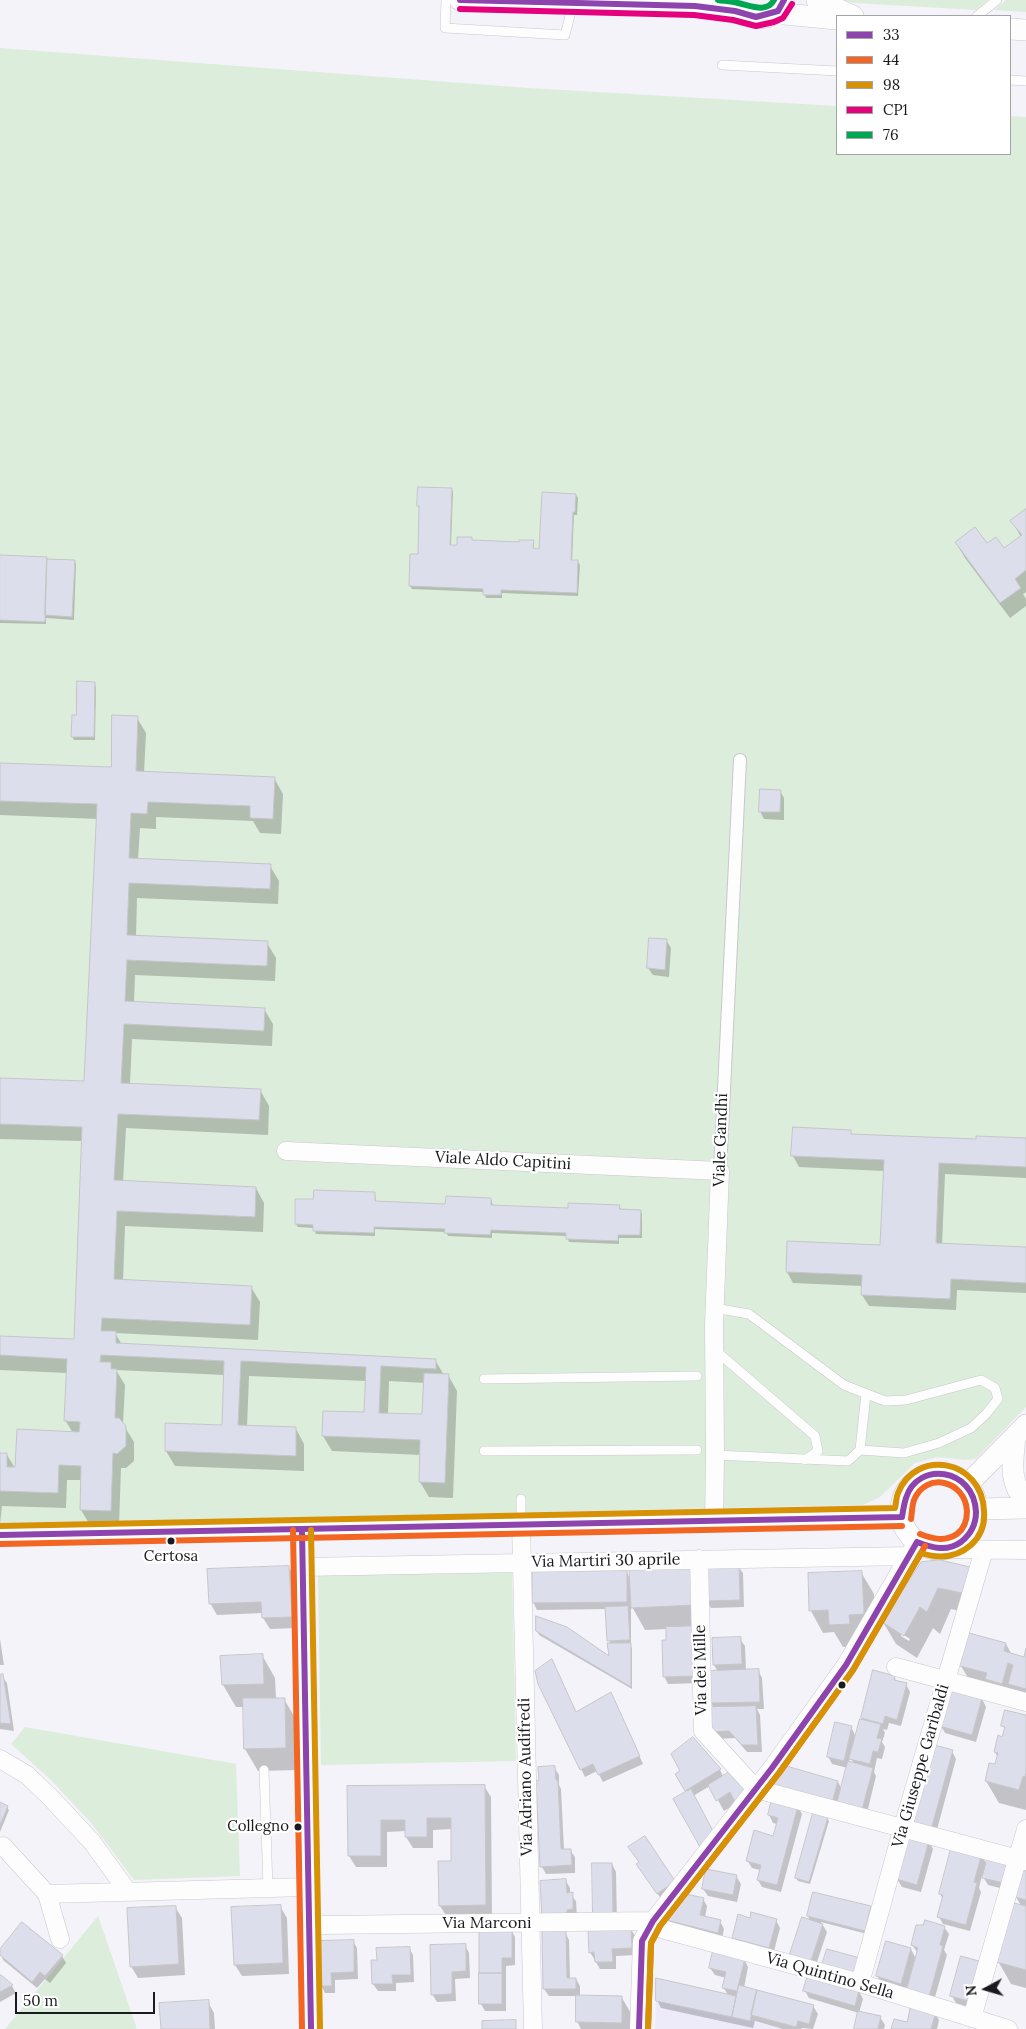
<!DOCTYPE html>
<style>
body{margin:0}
#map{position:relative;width:1026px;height:2029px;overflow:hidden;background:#f3f3f9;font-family:Lora,serif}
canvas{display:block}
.legend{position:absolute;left:836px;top:15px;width:175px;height:140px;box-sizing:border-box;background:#fff;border:1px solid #a3a4a5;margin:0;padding:6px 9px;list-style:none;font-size:15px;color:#1a1b1e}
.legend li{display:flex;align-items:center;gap:10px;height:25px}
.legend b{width:25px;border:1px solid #a3a4a5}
.north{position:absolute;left:961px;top:1964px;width:50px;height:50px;-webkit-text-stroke:4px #fff;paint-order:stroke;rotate:264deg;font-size:14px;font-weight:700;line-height:20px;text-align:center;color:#1a1b1e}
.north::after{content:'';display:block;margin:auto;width:18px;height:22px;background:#1a1b1e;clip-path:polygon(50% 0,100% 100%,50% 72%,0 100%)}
.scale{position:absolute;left:15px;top:1992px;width:140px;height:22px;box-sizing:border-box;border:2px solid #1a1b1e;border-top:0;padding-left:6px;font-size:15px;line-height:18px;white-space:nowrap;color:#1a1b1e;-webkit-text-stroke:4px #fff;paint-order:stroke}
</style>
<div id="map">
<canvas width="1026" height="2029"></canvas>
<ul class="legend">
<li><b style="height:6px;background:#8e44ad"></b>33</li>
<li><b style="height:6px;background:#f26522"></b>44</li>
<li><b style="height:6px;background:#d69104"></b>98</li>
<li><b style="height:6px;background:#e5007d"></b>CP1</li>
<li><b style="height:6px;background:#00a651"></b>76</li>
</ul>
<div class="north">N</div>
<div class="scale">50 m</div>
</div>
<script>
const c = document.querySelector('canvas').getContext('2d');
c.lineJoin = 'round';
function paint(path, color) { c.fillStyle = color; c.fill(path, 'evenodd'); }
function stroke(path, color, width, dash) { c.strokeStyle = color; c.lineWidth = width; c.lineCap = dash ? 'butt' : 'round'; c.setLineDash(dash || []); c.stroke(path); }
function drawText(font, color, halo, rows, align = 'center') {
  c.font = font + ' Lora,serif'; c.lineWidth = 4.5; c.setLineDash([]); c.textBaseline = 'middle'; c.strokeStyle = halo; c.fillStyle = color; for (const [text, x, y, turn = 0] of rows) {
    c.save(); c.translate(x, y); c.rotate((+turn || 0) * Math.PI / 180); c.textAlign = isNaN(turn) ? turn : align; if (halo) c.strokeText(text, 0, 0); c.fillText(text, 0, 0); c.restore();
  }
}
const education = new Path2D(`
 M656,2001L750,2021L784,2029H655Z`);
const green = new Path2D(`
 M842,0H988L976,10L855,3Z
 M1006,0H1026V12L994,10Z
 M0,48L528,88L837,106V154H1010V116L1026,117V1407L976,1459L965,1460L938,1457L915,1463L880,1497L863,1505L0,1524Z
 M512,1572L516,1761L321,1765L318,1575Z
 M25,1727L236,1764L240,1876L134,1880L92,1824L52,1781L11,1744Z
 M98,1916L137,2029H5Z`);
const shadow = new Path2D(`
 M451,489L453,492L451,546H458L473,541L520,543L533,541L534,550H541L576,495L578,498L577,515H574L572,561L578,562L580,565L578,596L502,593V598H486L484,592L412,589L410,586L419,555L420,510L418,506Z
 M1026,511V592L1023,594L1026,599V606L1010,618L965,558L956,543L987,545L1004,550L1021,537L1012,521Z
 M0,557L74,561L76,564L74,620L46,618V624L0,623Z
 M94,683L96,687L95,740H74L72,736L77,716Z
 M137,718L146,733L144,773L274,778L283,794L281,834L260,833L253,821L156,817V829L140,828L138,859L270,866L279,881L278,904L137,898L136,936L267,943L276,958L275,981L135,975L134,1003L264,1009L273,1024L272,1046L132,1039L130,1084L260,1090L269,1106L268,1135L126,1128L123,1182L256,1188L264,1203L263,1232L125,1226L123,1281L251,1287L260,1302L258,1340L115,1333L122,1345L435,1360L444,1375H448L457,1391L453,1498L429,1497L420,1482L421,1455L332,1451L323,1436L365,1413L366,1381L249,1376L247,1427L296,1429L304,1444V1471L175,1466L166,1451L167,1424L223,1426L225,1375L116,1370L125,1385L123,1424L134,1442V1461L126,1468H121L119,1526L90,1525L81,1510L82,1480H67L66,1508L2,1506L0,1524V1454L7,1455L15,1468L73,1433L65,1420L67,1373L0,1370V1337L75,1340L83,1141L0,1139V1079L86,1082L98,819L0,815V764L112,768ZM389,1381L425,1383L424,1416L388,1414Z
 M780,791L784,798V820L764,819L760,811Z
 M666,940L671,948L669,977L653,975L648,968Z
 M850,1131L852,1135L977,1141L1026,1139V1178L945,1174L942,1245L1026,1249V1293L957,1290L956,1310L869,1306L862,1295V1286L793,1283L787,1272L881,1246L884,1171L799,1167L793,1156Z
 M375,1193L376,1203L447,1205L491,1199L493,1206L569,1209L619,1206L621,1209L641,1211L642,1214V1238H619V1244L569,1242L567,1236L492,1233V1238L448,1236L446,1232L375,1229V1236L316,1234L314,1228L298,1227L296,1224L315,1201Z
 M738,1566L743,1573L744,1607L711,1608L706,1599L701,1683L668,1684L664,1676L667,1629L645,1630L631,1605V1643H629L632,1648V1689L539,1635L537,1631L611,1659L607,1609L537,1610L533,1602L627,1573L631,1580Z
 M289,1567L295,1579L297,1628L270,1629L263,1618V1613L217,1615L210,1603Z
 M969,1568L982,1590L974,1614L951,1609L940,1634L933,1628L917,1658L896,1644L883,1622ZM901,1633L910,1639L909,1641L901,1636Z
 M861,1572L874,1594L876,1637H861L862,1646L843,1647L834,1632L823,1633L811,1611Z
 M0,1639L4,1665H0Z
 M740,1639L745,1646L746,1671L758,1670L762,1678L764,1709H757L760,1715L762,1752H747L735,1738L717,1739L713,1731L714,1708L711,1703L718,1672L714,1665Z
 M1006,1644L1012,1655L1025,1658L1026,1653V1708L974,1688L961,1666Z
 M262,1655L275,1678L276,1699H284L297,1721L298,1770L258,1771L245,1749V1707H236L223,1685Z
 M0,1676H2L7,1683L14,1731L0,1729Z
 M894,1677L897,1682L906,1684L910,1692L901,1726L889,1723L887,1730L883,1729L885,1733L882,1742L885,1747L882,1759L877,1758L874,1772L876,1776L866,1817L779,1794L838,1782L842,1790L848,1768L832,1764L828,1756L851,1727L856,1737L864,1721L862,1717ZM850,1757L854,1764L849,1763Z
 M539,1684L576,1713L615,1701L643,1764L603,1782L597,1771L585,1777Z
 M982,1699L986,1707L976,1742L945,1733L941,1726Z
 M1026,1717V1810L999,1803L986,1781L996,1766L998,1758L995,1752L1003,1738L1005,1730L1003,1726Z
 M693,1738L720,1770L736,1804L724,1811L710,1786L693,1796L688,1792L677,1774L682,1771Z
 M952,1751L956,1759L935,1837L915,1831Z
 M554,1767L559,1775V1785L561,1789L564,1850H570L575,1857V1873L546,1874L542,1867Z
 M484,1786L491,1797L492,1916L447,1917L440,1906L452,1862V1829L433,1830V1848H413L406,1837V1831L387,1832V1867H356L349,1856L348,1787Z
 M773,1800L798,1807L802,1814L781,1892L762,1887L758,1880L760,1870L752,1868L747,1860L774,1837L777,1824L773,1823L769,1815Z
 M0,1804L7,1807L9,1810L0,1832Z
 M827,1818L829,1821L810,1884L798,1881L796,1878Z
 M929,1841L933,1849L921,1892L902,1887L897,1879Z
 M981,1854L987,1865L989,1857L1008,1890L988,1885L982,1875L979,1888L981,1892L970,1931L943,1924L939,1917L943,1899L940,1894Z
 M640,1863L674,1882L662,1900L642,1872Z
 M612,1864L616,1872L617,1923H598Z
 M1026,1868V1988L1011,1984L998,1961L1022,1907L1016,1897Z
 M736,1876L741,1884L737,1902L708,1896L703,1889Z
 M566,1881L570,1888V1894L576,1901L577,1917L547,1924Z
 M814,1893L870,1907L872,1911L867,1934L821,1922L827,1932L814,1971L795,1964L810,1921L808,1916Z
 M703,1899L707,1906L705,1918L720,1921L724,1929L722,1939L672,1927L668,1920Z
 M280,1906L287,1918L289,1974L242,1976L235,1965L233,1908Z
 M175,1907L182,1918L185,1975L138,1978L131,1966Z
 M751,1919L776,1920L780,1928L773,1955L737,1945L733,1938Z
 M944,1927L949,1934L944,1950L947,1955L933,2004L912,1998L906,1988L905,1990L882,1984L877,1976L911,1949L916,1959L918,1953L912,1945Z
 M631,1929L635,1936L636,1955L616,1956V1969H600L590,1952Z
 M511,1930L515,1937V1965L506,1966V2011H485L481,2004Z
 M565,1932L569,1940L570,1979H576L580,1986V1996L622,1998L635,2020L634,2029H581L577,2021L578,1996H549L544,1989L543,1933Z
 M353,1941L357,1948L358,1979L335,1980V1993H325L321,1985Z
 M465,1945L469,1953L470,1978L455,1979L456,2001L437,2002L432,1994Z
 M409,1948L413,1955L414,1982L396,1983V1991H378L373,1984L372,1961H378Z
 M0,1951L62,1956L66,1963L50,1983L45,1979L37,1988L3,1960Z
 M744,1959L748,1967L744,1988L813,2006L818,2014L813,2029L802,2028L801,2029H783L755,2021L753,2028L661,2008L657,2000L728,1995L723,1987L726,1978L715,1975L710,1968Z
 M978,1962L982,1970L972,2008L956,2003L952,1996Z
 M0,1976L12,1986L16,1993L0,2002Z
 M805,1991H859L863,1999L859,2013L880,2017L885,2025L884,2029H855L859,2013L809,1998Z
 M208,2002L214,2013L215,2029H162Z
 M935,2013L939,2020L937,2029H892Z`);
const building = new Path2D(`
 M418,487L452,488L450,545H457V537H472V540L519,542V540H534L533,548L539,549L542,492L576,494L575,512H573L571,560H578L577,593L501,590V595H483V589L409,586L410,554H418L419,506H417Z
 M1026,509V570L1015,579L1021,588L1000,603L955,542L975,527L987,543L996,537L1004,548L1022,535L1010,521Z
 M0,555L47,557L45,622L0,620Z
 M47,559L75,560L72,617L45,615Z
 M77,681L95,682L94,737H71L72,715H76Z
 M112,715L138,716L136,771L275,777L273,819L250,818V806L148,802L147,814L131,813L129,858L271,864L270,889L129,883L127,935L268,941L267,966L127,960L125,1001L265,1008L264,1031L124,1024L121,1083L261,1089L259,1120L118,1114L114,1180L256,1187L255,1217L117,1211L114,1279L252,1286L250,1325L102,1318L101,1331H116V1343L436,1359V1369L381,1366L379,1413L422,1414L424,1373L449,1374L445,1483L419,1482L420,1440L322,1436L323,1411L364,1412L366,1367L241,1361L238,1425L296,1427V1456L165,1451V1423L222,1425L224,1361L101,1355L100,1362H111V1369H117L115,1418H119L126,1426V1446L117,1454L113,1453L111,1511L80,1510L81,1466L59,1465L58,1493L0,1491V1453H7V1467H15L17,1429L79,1432L80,1422L64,1421L67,1359L0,1355V1336L74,1339L82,1127L0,1124V1078L84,1081L97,804L0,801V763L111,767Z
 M760,789L781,790L780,812H759Z
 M649,938L667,939L665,970L647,968Z
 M793,1127L851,1130V1134L976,1139V1136L1026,1138V1167L939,1163L936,1243L1026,1247V1283L951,1279L950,1299L907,1297L861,1295L862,1275L786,1272L787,1241L880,1245L884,1160L791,1156Z
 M314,1190L375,1192V1201L445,1204L446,1196L491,1198V1205L568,1208V1203L620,1205L619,1209L641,1210L640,1235H618V1241L566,1239V1233L491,1230L490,1235L444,1233L445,1229L374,1227V1233L313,1231V1225L295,1224V1199H313Z
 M940,1560L970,1567L962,1593L938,1588L927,1612L920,1607L904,1636L882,1622L921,1562Z
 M705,1565H739L740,1600L706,1601Z
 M289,1566L292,1617L262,1618L261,1602L209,1604L207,1569Z
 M693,1566L695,1605L631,1608L629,1569Z
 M627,1571V1602L532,1603V1572Z
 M862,1571L864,1614L849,1615L850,1624L829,1625L828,1610L809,1611L808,1573Z
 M628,1606L630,1640L607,1641L605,1607Z
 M536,1616L567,1627L609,1656L607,1643H631V1687L536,1631Z
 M696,1626L697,1676L663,1677L662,1640H666V1627Z
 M969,1633L1006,1643L1004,1651L1024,1657L1026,1648V1689L1008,1684L1013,1665L1008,1663L1002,1684L985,1679L987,1673L960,1666Z
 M741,1637L742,1664L713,1665L712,1638Z
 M263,1654L264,1684L222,1685L220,1656Z
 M552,1659L576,1712L611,1692L640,1756L598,1775L593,1764L580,1770L538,1684L535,1671Z
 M759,1669L760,1702L709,1703L708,1671Z
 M873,1670L895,1676L894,1680L907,1683L897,1720L885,1716L883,1724L861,1718Z
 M3,1674L11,1724L0,1723V1675Z
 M950,1689L982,1698L972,1735L939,1726Z
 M243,1698H285L286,1748L244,1749Z
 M756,1706L758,1745H742L729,1731L711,1732V1707Z
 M1005,1710L1026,1715V1773L1025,1777L1023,1776L1019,1790L985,1781L989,1763L995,1764L998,1753L994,1752L998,1735L1002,1737L1005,1727L1001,1726Z
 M860,1719L881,1724L877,1738L882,1739L878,1752L873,1751L870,1764L849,1759Z
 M835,1722L852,1726L844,1761L827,1757Z
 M693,1737L721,1769L685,1791L675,1774L680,1771L671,1754Z
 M931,1744L953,1750L931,1830L910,1824Z
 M848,1761L873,1768L862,1810L837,1803Z
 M783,1765L838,1781L832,1803L773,1786L771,1779Z
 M555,1766L556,1780H558L561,1849H571L572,1865L540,1867L536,1781L539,1780L538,1767Z
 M731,1771L746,1786L737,1806L730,1792L716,1801L708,1785Z
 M485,1785L486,1905L439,1906L438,1861H451V1818H427V1837H405V1820H381V1856H348L347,1786Z
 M691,1789L713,1831L700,1847L673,1799Z
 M772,1799L798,1806L777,1885L757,1880L761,1865L746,1861L754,1830L773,1836L778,1818L768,1815Z
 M0,1802L8,1806L0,1825Z
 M813,1813L828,1817L809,1882L795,1878Z
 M909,1835L929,1840L917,1885L896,1879Z
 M645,1836L675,1881L657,1894L636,1864L639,1862L628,1847Z
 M952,1845L982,1853L974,1882L977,1883L966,1925L937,1917L943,1895L939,1894Z
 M988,1856L1009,1865L1004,1883L982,1878Z
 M592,1863H612L613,1916H593Z
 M1023,1866L1026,1867V1900L1015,1897Z
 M706,1869L737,1875L733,1895L702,1889Z
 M566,1879L567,1893L573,1892V1909L567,1910V1915L542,1917L540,1881Z
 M813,1892L871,1906L865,1931L807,1916Z
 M686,1894L704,1898L700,1915L721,1920L718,1933L666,1920Z
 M1014,1903L1026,1906V1970L996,1962Z
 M281,1905L283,1963L234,1965L231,1907Z
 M176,1906L179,1964L130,1967L127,1908Z
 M751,1912L777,1919L769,1948L732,1938L738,1914L750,1918Z
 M802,1917L823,1924L810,1964L789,1957Z
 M925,1920L945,1926L940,1945L943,1946L929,1997L906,1991L918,1948L911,1945L916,1925H923Z
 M22,1922L63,1955L45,1976L40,1972L32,1982L0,1955V1949Z
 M512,1928V1958H502V1973H479V1929Z
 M631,1928L632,1948L612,1949L613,1962H595L594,1952L589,1953L588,1929Z
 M566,1931L567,1978H576V1989H543L542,1932Z
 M354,1940V1972L331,1973L332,1986H319L318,1941Z
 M886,1941L911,1948L901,1984L876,1976Z
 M466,1944V1971L452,1972V1994L431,1995L430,1945Z
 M410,1947L411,1975H392L393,1984H372L371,1960H377L376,1948Z
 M827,1949L860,1958L855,1975L822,1965Z
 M713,1951L745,1958L737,1991L722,1988L726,1972L709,1968Z
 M961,1956L979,1961L968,2001L950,1996Z
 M479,1973H502V2004H479Z
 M0,1975H1L13,1985L0,1992Z
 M808,1975L859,1990L855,2006L803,1991Z
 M656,1978L736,1996L732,2017L656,2001Z
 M739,1985L757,1990L750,2021L732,2017Z
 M757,1990L814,2005L809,2024L798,2021L796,2027L751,2015Z
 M576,1995L622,1996V2023L576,2022Z
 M209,2000L210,2029H161L159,2003Z
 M911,2005L936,2012L931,2029H891L894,2019L907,2022Z
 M858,2011L881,2016L878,2029H854Z
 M516,2020V2029H482V2021Z`);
const service = new Path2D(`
 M446,0L445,28L565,35L573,4
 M977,16L997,0
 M722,65L837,71
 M1010,80L1026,81
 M714,1308L749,1314L844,1385L885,1401L906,1400L981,1380L995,1388L998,1399L986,1414L971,1428L939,1443L904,1453L860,1450
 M715,1350L815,1436L818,1451L805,1460
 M484,1379L697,1376
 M484,1451L697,1450
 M715,1455L848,1461L860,1450L866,1394
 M521,1499V1525
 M264,1770L268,1888`);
const pedestrian = new Path2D(`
 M720,1171L740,760`);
const minor = new Path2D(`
 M286,1151L720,1171L714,1325L715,1455L714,1521
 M521,1525L533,2029
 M302,1530L311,2029
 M942,1549L1026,1550
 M699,1559L703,1731L756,1789L1026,1861
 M302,1567L909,1556
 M896,1667L1026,1702
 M0,1759L27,1775L50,1797L92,1842L128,1892
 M3,1846L47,1894L308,1887
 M47,1894L60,1939
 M653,1921L662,1929L860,1983L1008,2029
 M322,1925L653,1921
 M860,1983L903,1827L984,1550
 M972,2018L1026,1829
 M639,2029L642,1941L653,1921L772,1768L846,1665L917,1542`);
const tertiary = new Path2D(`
 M460,0L695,6L735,11
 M726,0C735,15 764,26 778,10C780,8 782,3 784,0
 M817,0L853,16
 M778,11L785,14L837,19
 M1010,29L1026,30
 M1015,1437C1013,1459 1008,1484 1026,1500
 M901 1511a38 38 0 1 1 76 0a38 38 0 1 1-76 0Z
 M967,1485L1026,1425
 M977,1509L1026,1508
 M0,1535L902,1517`);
const bus1 = new Path2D(`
 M460,0L695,6L735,11L756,17L778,11L784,0
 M902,1517C903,1511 904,1504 906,1498C917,1461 974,1467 976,1512C976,1525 971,1534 961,1542C947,1552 932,1548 917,1542
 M302,1530L311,2029
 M0,1535L902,1517
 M639,2029L642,1941L653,1921L772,1768L846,1665L917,1542`);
const bus2 = new Path2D(`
 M911,1519C912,1513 912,1505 914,1500C926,1471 965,1480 967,1511C967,1520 965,1528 957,1534C945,1542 933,1539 920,1534
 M293,1530L302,2029
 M0,1544L902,1526
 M648,2029L651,1943L660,1926L779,1773L853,1670L925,1546`);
const bus3 = new Path2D(`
 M0,1526L895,1508C896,1504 896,1498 898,1493C916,1448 982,1459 984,1511C985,1524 981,1536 971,1545C956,1558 939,1559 921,1553L853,1670L779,1773L660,1926L651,1943L648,2029
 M311,1530L320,2029`);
const bus4 = new Path2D(`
 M460,9L694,15L733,20L756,26L774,22L783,18L792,4`);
const bus5 = new Path2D(`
 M718,0C724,1 731,1 738,3C749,5 767,14 774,0`);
const markers = [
 [171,1541,4.5,"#1a1b1e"],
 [842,1685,4.5,"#1a1b1e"],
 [298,1827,4.5,"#1a1b1e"]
];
const busNames = [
 ["Certosa",171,1557],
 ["Collegno",289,1827,"right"]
];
const streetNames = [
 ["Viale Gandhi",721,1140,-88],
 ["Viale Aldo Capitini",503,1161,3],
 ["Via Martiri 30 aprile",606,1561,-1],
 ["Via dei Mille",701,1670,-91],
 ["Via Giuseppe Garibaldi",921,1766,-74],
 ["Via Adriano Audifredi",526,1777,-91],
 ["Via Marconi",487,1923],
 ["Via Quintino Sella",830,1976,16]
];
paint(education, '#edebfa');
paint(green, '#dceddb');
paint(shadow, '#0003');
paint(building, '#dddeeb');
stroke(building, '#c6c6ca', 1);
stroke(service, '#c8c8cc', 10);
stroke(pedestrian, '#c8c8cc', 14);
stroke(minor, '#c8c8cc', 19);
stroke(tertiary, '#c8c8cc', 22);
stroke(service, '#fdfdfe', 9);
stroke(pedestrian, '#fdfdfe', 12);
stroke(minor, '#fdfdfe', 18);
stroke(tertiary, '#fdfdfe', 21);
stroke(bus1, '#8e44ad', 6);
stroke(bus2, '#f26522', 6);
stroke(bus3, '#d69104', 6);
stroke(bus4, '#e5007d', 6);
stroke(bus5, '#00a651', 6);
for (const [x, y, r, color] of markers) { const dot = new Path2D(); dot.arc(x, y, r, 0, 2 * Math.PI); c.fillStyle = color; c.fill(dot); stroke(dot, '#fff', 2); }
drawText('15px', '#1a1b1e', '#fff', busNames);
drawText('16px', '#1a1b1e', '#fff', streetNames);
</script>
